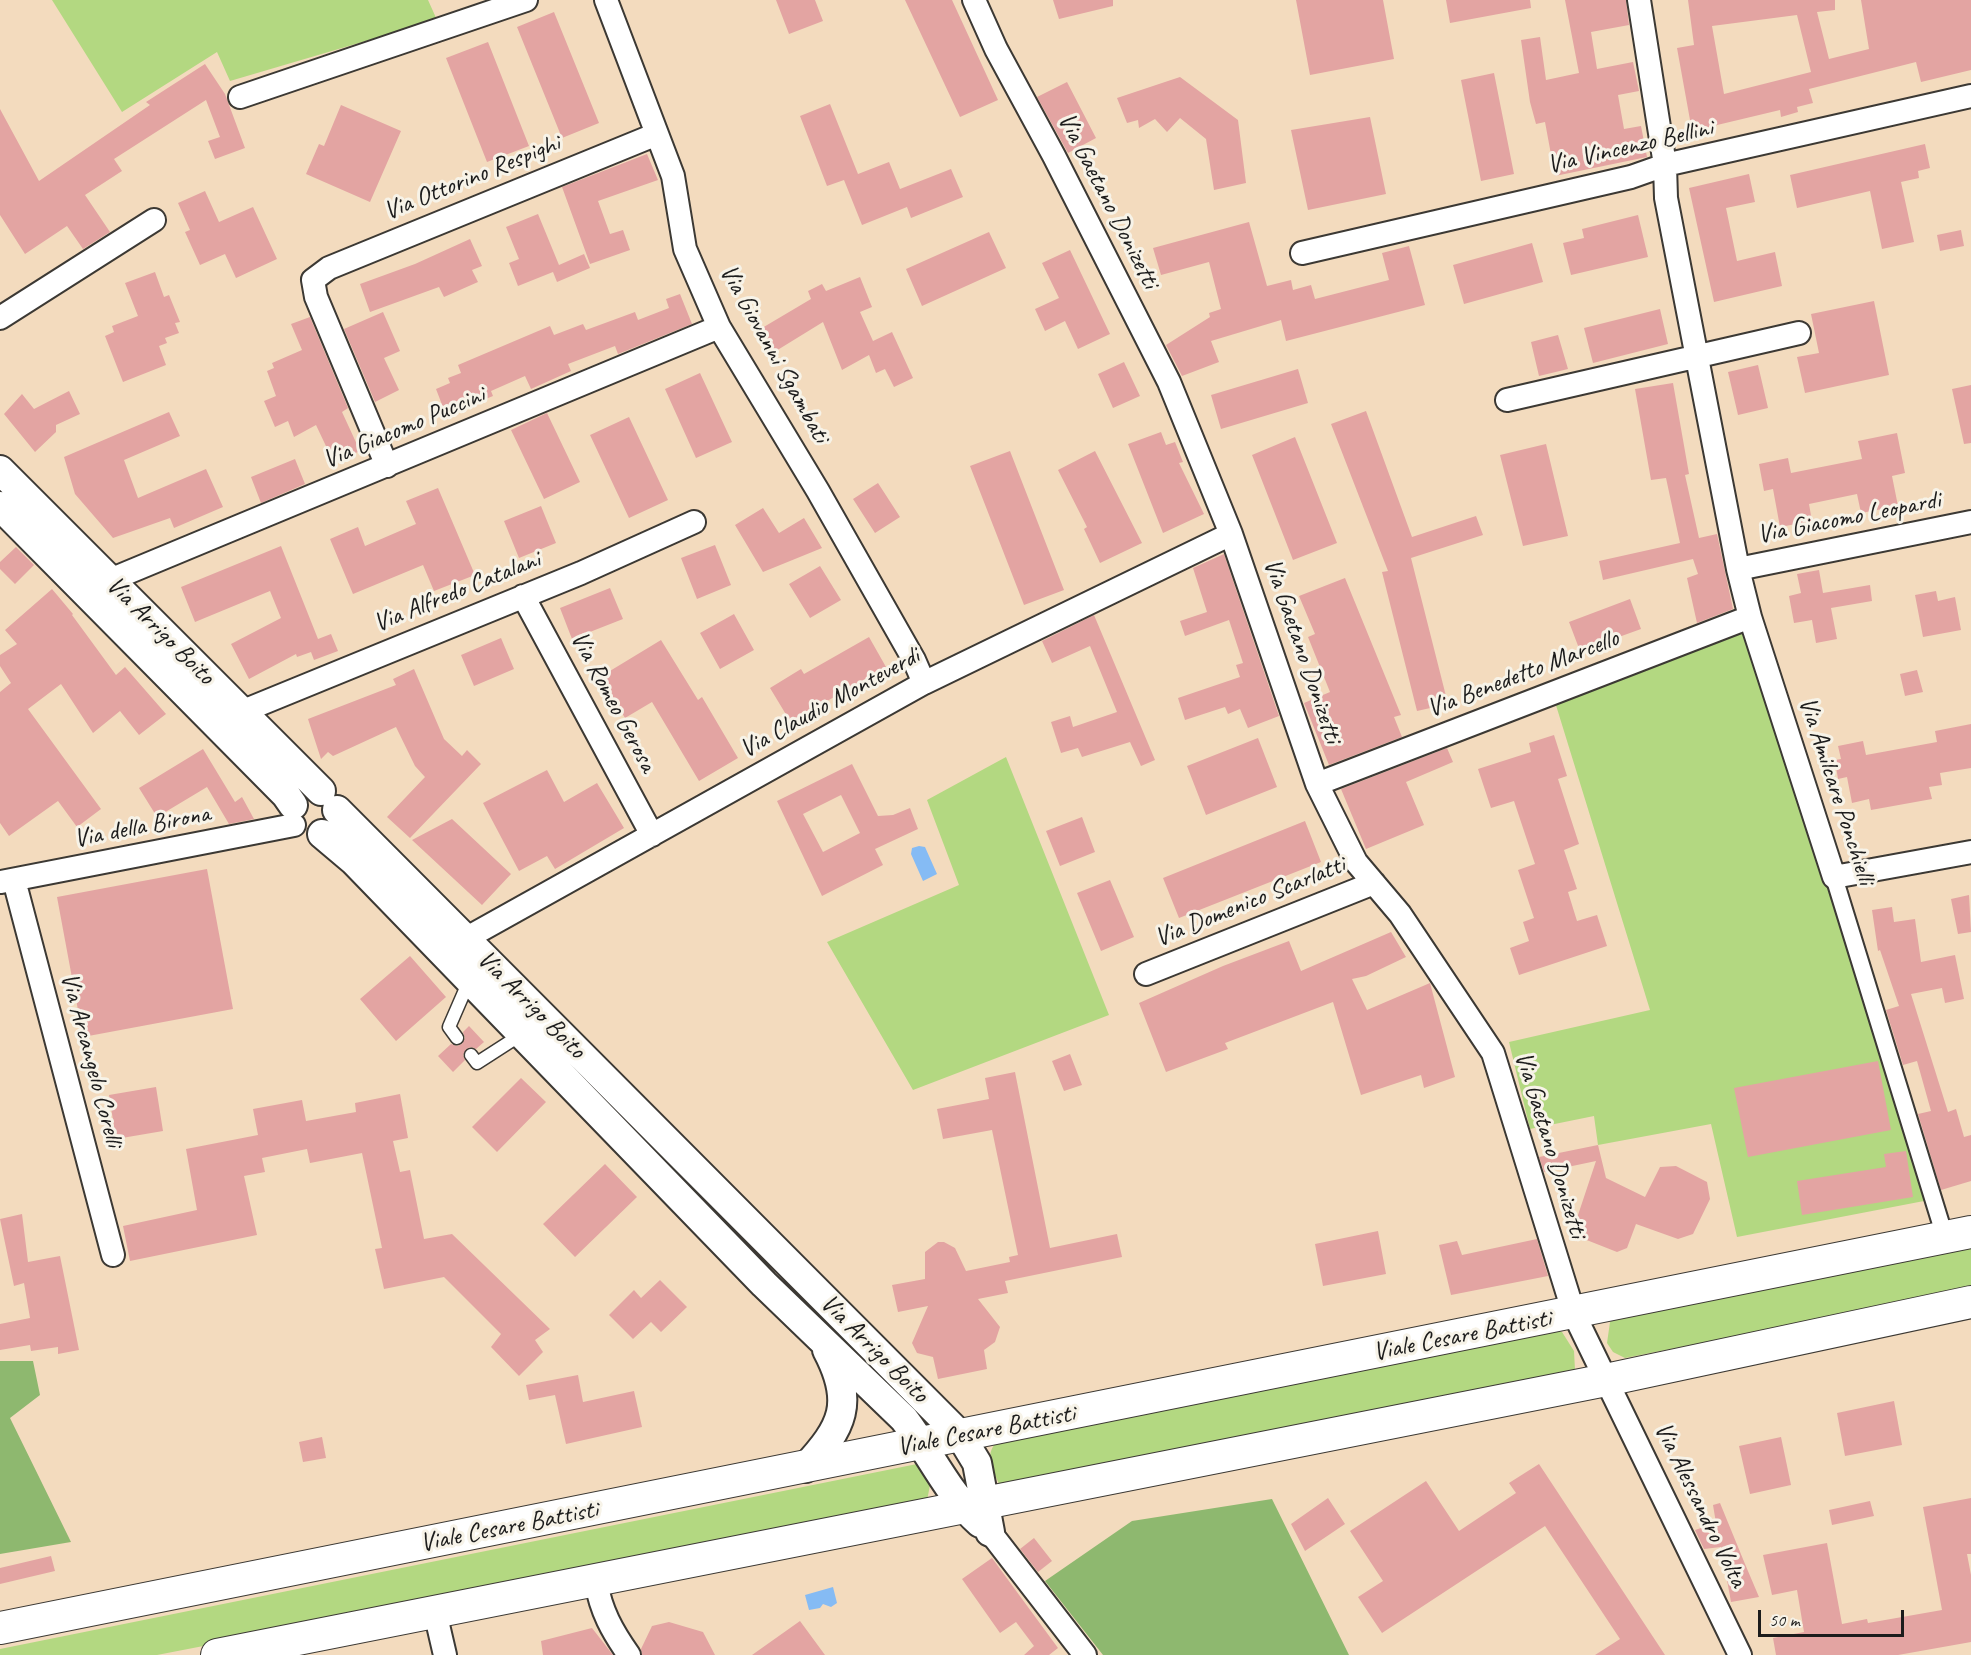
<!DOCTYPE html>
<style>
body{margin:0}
#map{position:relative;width:1971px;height:1655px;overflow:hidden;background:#f3dbbe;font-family:Caveat,sans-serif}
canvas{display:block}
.scale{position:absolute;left:1758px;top:1610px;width:146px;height:27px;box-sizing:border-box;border:3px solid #1c1c1c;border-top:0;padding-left:8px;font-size:18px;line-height:21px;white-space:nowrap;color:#1c1c1c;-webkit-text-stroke:4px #f7f3e8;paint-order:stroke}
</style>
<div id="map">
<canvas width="1971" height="1655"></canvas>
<div class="scale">50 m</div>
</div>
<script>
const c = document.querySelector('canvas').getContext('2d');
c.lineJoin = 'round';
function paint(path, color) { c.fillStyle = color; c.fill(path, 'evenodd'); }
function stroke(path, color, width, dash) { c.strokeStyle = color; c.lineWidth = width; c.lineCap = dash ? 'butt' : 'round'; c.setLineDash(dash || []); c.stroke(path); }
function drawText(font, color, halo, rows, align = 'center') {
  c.font = font + ' Caveat,sans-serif'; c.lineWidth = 6; c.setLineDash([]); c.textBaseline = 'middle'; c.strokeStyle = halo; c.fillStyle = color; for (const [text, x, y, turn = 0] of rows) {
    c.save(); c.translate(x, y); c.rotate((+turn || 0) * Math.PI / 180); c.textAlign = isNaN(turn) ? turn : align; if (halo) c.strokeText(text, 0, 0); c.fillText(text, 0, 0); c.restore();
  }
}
const green = new Path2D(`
 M52,0H428L437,20L230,81L217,52L122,112Z
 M1746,630L1881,1056H1885L1924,1201L1737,1237L1711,1124L1598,1145L1594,1116L1530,1129L1509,1042L1650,1010L1555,702Z
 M1006,757L1109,1015L913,1090L827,942L959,885L927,800Z
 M1971,1246V1290L1625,1358L1613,1352L1607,1343L1610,1322L1617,1317Z
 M1549,1331L1562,1332L1574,1351L1575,1370L1569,1376L999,1484C994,1471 985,1458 994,1445Z
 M917,1464L930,1485L926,1506L157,1655H0V1649Z`);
const forest = new Path2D(`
 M0,1361H33L40,1395L10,1418L71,1542L0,1554Z
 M1272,1499L1349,1655H1103L1045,1581L1132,1521Z`);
const water = new Path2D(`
 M919,846L925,847L937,874L923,881L911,854L912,848Z
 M833,1587L837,1603L831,1607L823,1604L820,1608L809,1610L805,1595Z`);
const building = new Path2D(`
 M776,0H815L823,21L789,34Z
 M905,0H952L998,100L960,117Z
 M1053,0H1113V6L1059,19Z
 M1296,0H1383L1394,59L1310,75Z
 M1446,0H1530L1531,8L1450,23Z
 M1565,0H1626L1629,25L1591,32L1597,69L1633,62L1639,91L1618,95L1624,129L1641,126L1647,157L1555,176L1545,122L1536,124L1530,102L1521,40L1540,37L1546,80L1579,73Z
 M1688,0H1835V10L1817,12L1829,59L1869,49L1861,0H1971V70L1921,82L1916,62L1809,89L1813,103L1797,107L1798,112L1781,117L1780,110L1692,131L1677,48L1694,45ZM1797,15L1811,72L1724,94L1712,26Z
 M554,12L599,123L562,138L517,27Z
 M488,42L529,146L487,162L446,58Z
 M205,64L225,94L245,148L215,159L208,141L220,137L206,100L114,159L122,171L85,195L110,232L83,249L67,226L25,254L0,215V109L39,181L150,105L146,102Z
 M1494,73L1514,174L1481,181L1461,80Z
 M1180,77L1238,120L1246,183L1214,190L1206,139L1180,118L1167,132L1155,119L1139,128L1138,120L1127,123L1117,98Z
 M1067,82L1096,138L1068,153L1037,97Z
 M830,104L858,174L889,162L900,189L951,169L963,197L911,218L907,207L862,225L844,180L827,186L800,116Z
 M341,105L401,131L370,202L306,174L319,144L324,146Z
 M1370,117L1386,194L1308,210L1291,130Z
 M1925,144L1930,168L1918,171L1919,178L1901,182L1914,242L1882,249L1870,191L1797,208L1790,175Z
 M647,154L658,180L598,201L610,234L623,230L630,250L590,264L562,187Z
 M1749,174L1755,202L1726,208L1737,261L1775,252L1782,286L1714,302L1689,188Z
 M205,191L219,222L253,207L277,259L236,278L225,254L200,265L185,232L190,230L178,203Z
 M538,214L559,265L584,254L590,268L557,282L553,272L518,286L509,263L519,259L506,227Z
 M1638,215L1648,257L1571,275L1563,243L1584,238L1582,229Z
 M1249,222L1267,286L1291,280L1293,290L1311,285L1315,299L1389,280L1382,253L1409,246L1425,305L1286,341L1281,320L1211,341L1219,362L1182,376L1166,345L1210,317L1209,313L1221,309L1209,262L1161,275L1153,248Z
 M1961,230L1964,246L1940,251L1937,235Z
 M989,232L1006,268L922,306L906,269Z
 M470,239L482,266L472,270L478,282L444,297L439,287L370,312L360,284L415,264Z
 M1532,243L1543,282L1464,304L1453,265Z
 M1070,250L1110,334L1078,349L1065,321L1045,331L1035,309L1059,298L1042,263Z
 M155,272L164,297L169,295L180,322L175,323L179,333L165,338L167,343L159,346L166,365L123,382L105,336L114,332L112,326L138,316L125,283Z
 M860,277L872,307L860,312L873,341L892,332L913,378L894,387L885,369L876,373L869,355L842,370L823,322L771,354L757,331L811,299L808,291L822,284L826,291Z
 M680,294L692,324L618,354L615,346L568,364L571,371L531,389L525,376L491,391L493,396L446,415L436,389L450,383L448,378L461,373L458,365L550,326L554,335L583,324L586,330L635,312L638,320L669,308L666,299Z
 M1874,301L1889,375L1805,393L1797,357L1819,353L1811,314Z
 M1660,309L1668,344L1593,363L1584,328Z
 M383,312L400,351L384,358L399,390L375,402L344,329Z
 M310,317L348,408L342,412L360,451L334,463L316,425L294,437L288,421L275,427L264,401L276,396L267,371L274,368L272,363L302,350L291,324Z
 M1558,335L1568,369L1539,376L1531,342Z
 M1124,362L1140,396L1113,408L1098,374Z
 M1758,365L1768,408L1738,415L1728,372Z
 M1298,369L1308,403L1221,429L1211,395Z
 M700,373L732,442L696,458L665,389Z
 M1673,383L1689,474L1685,475L1699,538L1717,534L1733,609L1697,623L1687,578L1698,574L1693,559L1603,580L1599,561L1680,543L1666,478L1651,480L1635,389Z
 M1971,385V443L1964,444L1952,389Z
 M69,391L80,414L56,425V432L35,452L4,414L22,394L34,409Z
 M1366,411L1412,537L1476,516L1483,535L1411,558L1448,704L1417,711L1382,572L1388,571L1331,424Z
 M169,412L180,436L124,460L138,498L206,469L223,507L174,528L170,518L113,538L75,494L64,457Z
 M547,413L580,482L544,499L511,430Z
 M629,417L668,500L629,518L590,435Z
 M1161,432L1166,445L1175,442L1183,462L1179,463L1204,514L1163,533L1128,444Z
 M1897,433L1905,473L1892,476L1898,506L1861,513L1857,494L1809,504L1812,521L1780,527L1773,489L1764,491L1759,464L1788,458L1791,473L1862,459L1858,441Z
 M1295,437L1337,543L1293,560L1252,455Z
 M1546,444L1568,536L1523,546L1500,455Z
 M1010,451L1064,590L1024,605L970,466Z
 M1095,451L1142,543L1100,563L1084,529L1087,527L1058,470Z
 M295,459L305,484L261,503L251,477Z
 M878,483L900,517L875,533L853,499Z
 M438,488L475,575L434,591L423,565L353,594L330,539L358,527L365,546L416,524L406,501Z
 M541,506L556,543L519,558L504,521Z
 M763,508L779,533L804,518L822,548L763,572L735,525Z
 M715,545L731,585L697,599L681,558Z
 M281,546L318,639L331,634L338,651L314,660L311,652L297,657L296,654L249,679L231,644L281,618L270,591L195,622L181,587Z
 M16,547L34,565L15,584L0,569V562Z
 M1224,554L1279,716L1248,728L1240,709L1228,714L1225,707L1185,720L1178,698L1240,677L1236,665L1243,663L1229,620L1185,636L1180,621L1207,612L1193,568Z
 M820,566L841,600L810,618L789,584Z
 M1819,570L1823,593L1870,585L1872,601L1831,608L1837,639L1816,643L1812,620L1794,623L1789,596L1801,593L1797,574Z
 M1345,578L1401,715L1394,717L1402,737L1329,765L1304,703L1330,692L1308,637L1315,634L1299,596Z
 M610,588L623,619L572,639L560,608Z
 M52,589L73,614L72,615L116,675L125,667L166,714L139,735L120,711L93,733L61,684L28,709L101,809L77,827L58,801L9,836L0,823V692L11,683L0,666V655L17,644L5,630Z
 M1936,591L1938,601L1955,597L1961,630L1923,637L1915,595Z
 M1630,599L1641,629L1580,651L1569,622Z
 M734,614L754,650L720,669L700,633Z
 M1094,615L1155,760L1141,766L1130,742L1082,757L1078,748L1061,753L1051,722L1070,716L1073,727L1117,712L1090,646L1052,663L1042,641Z
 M869,637L886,667L822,704L824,707L793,726L770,688L801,669L804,674Z
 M501,638L514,669L474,686L461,655Z
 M661,640L698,700L702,697L738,758L699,781L652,702L625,718L600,677Z
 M414,669L444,739L462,756L467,750L481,764L410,838L387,817L425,777L415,766L396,727L333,756L328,752L321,759L308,719L396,685L393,679Z
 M1917,670L1923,692L1905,696L1900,674Z
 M1971,724V768L1940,773L1942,785L1929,787L1932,799L1871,810L1869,799L1852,803L1847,777L1838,779L1835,760L1841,759L1838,746L1863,741L1866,755L1937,742L1935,731Z
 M1554,735L1567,776L1558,779L1579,844L1564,850L1577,889L1568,892L1577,921L1597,915L1607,946L1519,975L1510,948L1529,941L1523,922L1534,918L1518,870L1535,864L1514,801L1491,808L1478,769L1531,752L1529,743Z
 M1258,738L1277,787L1206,815L1187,766Z
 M1447,748L1453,762L1406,782L1424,825L1366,849L1341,789Z
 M203,749L235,802L242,797L254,819L229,824L207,787L157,817L139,788Z
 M852,764L878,816L893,815L910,808L918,829L875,849L883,865L822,896L777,801ZM841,795L860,833L823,852L803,814Z
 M547,770L564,802L597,783L624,828L555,869L547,856L519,871L483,803Z
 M1082,817L1095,852L1060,866L1046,831Z
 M452,819L511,874L482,905L412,840Z
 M1305,821L1321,862L1179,918L1163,878Z
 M207,869L233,1009L83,1037L57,897Z
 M1110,880L1134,937L1101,951L1077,893Z
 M1969,895L1971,932L1958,934L1951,899Z
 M1892,907L1894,922L1915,919L1921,962L1955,955L1964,999L1945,1003L1942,988L1911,994L1948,1112L1956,1109L1964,1137L1971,1135V1181L1941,1190L1918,1114L1931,1111L1917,1061L1903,1065L1886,1010L1899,1006L1880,950L1878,951L1872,910Z
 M1391,932L1406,957L1366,976L1352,979L1367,1010L1430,983L1455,1077L1424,1088L1421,1075L1361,1095L1333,1002L1225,1043L1228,1049L1166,1072L1139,1003L1223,966L1289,941L1301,971Z
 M410,956L446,997L396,1041L360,999Z
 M469,1026L484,1042L476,1049L471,1047L466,1049L463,1055L465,1060L453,1072L438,1056L451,1044L457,1046L462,1044L465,1038L463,1032Z
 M1070,1054L1082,1085L1064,1091L1052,1061Z
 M1878,1061L1891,1130L1748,1157L1734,1088Z
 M1015,1072L1050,1248L1117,1234L1122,1257L1005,1281L1008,1293L978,1299L1000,1327L995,1342L984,1350L987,1369L938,1379L933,1357L917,1353L912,1343L928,1306L898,1312L892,1285L925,1279V1252L938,1242H944L955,1248L966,1271L1010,1262L1009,1257L1018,1255L992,1130L943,1139L937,1109L989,1099L985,1078Z
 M521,1078L546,1102L497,1152L472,1127Z
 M156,1087L163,1131L116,1139L109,1095Z
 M400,1094L408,1138L393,1141L400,1172L410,1170L424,1239L452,1234L550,1329L535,1340L543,1352L519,1376L491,1347L501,1334L444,1277L384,1289L375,1249L382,1248L362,1153L310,1163L307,1149L262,1158L265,1172L244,1176L257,1235L130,1261L123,1226L197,1210L186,1149L258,1135L253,1109L302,1100L306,1121L356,1112L355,1103Z
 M1598,1145L1606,1178L1645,1197L1660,1167L1676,1166L1707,1182L1710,1199L1693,1234L1678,1239L1636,1224L1627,1248L1617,1252L1579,1237L1575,1224L1596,1161L1544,1172L1539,1157Z
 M1906,1151L1913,1197L1802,1215L1797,1181L1886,1167L1884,1154Z
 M605,1164L637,1197L575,1257L543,1224Z
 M22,1214L28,1262L60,1256L79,1350L58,1354V1347L31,1351L30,1345L0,1350V1324L30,1318L24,1283L14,1286L0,1219Z
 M1378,1231L1386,1274L1323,1286L1315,1244Z
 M1537,1239L1548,1276L1451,1295L1439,1245L1457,1241L1462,1255Z
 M660,1280L687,1307L661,1332L651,1322L633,1339L609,1315L634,1290L641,1298Z
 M578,1375L583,1402L634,1391L642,1427L566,1444L555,1395L529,1400L526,1385Z
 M1894,1401L1902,1445L1845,1456L1837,1413Z
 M322,1437L326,1458L303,1462L299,1442Z
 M1781,1437L1791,1485L1750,1494L1739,1446Z
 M1539,1464L1665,1655H1595L1620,1639L1545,1526L1382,1633L1358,1597L1383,1581L1350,1531L1426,1481L1459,1531L1516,1493L1509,1483Z
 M1328,1498L1345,1524L1305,1551L1291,1524Z
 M1971,1498V1554H1967L1971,1575V1642L1898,1655H1776L1773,1638L1804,1632L1797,1590L1772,1595L1763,1555L1827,1543L1842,1624L1867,1619L1868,1623L1942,1610L1923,1507Z
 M1870,1501L1874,1516L1832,1525L1829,1510Z
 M1720,1503L1745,1564L1759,1597L1731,1602L1721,1547L1704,1549L1695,1530L1716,1523L1713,1505Z
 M1034,1538L1052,1561L1038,1572L1020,1549Z
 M51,1556L55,1571L0,1584V1568Z
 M992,1558L1058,1648L1049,1655H1024L1034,1646L1016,1622L1000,1633L962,1579Z
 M800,1621L825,1655H752Z
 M669,1622L703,1632L715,1655H642L641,1649L652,1626Z
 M592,1628L613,1655H543L541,1641Z`);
const service = new Path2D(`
 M457,1038L449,1027L469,981
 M471,1055L477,1063L522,1034`);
const pedestrian = new Path2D(`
 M1834,877L1945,1237`);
const minor = new Path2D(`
 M606,0L673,176L685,249L719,327L818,491L914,660L924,683
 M974,0L996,49L1054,156L1169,382L1231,534L1317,784L1356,862L1400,914L1493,1053L1574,1314L1740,1655
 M1639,0L1665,165L1666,198L1738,569L1750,617L1834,877L1971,852
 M240,97L526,0
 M1302,253L1631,177L1665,165L1971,96
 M0,318L154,220
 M1507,400L1799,333
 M387,466L316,297L313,280L329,268L657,134
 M1738,569L1971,522
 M110,580L719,327
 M523,596L652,835
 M241,712L581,573L694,522
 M1317,784L1750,617
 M14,880L113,1255
 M1,882L294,825
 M465,939L924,683L1231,534
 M1146,974L1374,883
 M990,1532L1085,1655
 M596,1582C601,1611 612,1631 629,1655
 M435,1612L445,1655`);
const tertiary = new Path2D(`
 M0,470L321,791
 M0,506L286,795L293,805
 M337,810L960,1435L977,1463L990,1532
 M322,834L354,861L764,1284L904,1419C930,1453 948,1494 980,1523
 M805,1468C843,1427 855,1403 827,1350`);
const secondary = new Path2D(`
 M0,1628L1971,1232
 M217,1655L1606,1380L1971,1302`);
const streetNames = [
 ["Via Vincenzo Bellini",1630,147,-13],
 ["Via Ottorino Respighi",472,178,-22],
 ["Via Gaetano Donizetti",1108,201,63],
 ["Via Giovanni Sgambati",774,354,61],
 ["Via Giacomo Puccini",404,428,-23],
 ["Via Giacomo Leopardi",1849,518,-11],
 ["Via Alfredo Catalani",457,592,-22],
 ["Via Arrigo Boito",160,631,45],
 ["Via Gaetano Donizetti",1302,651,71],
 ["Via Benedetto Marcello",1523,674,-21],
 ["Via Romeo Gerosa",613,702,62],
 ["Via Claudio Monteverdi",830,703,-29],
 ["Via Amilcare Ponchielli",1836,791,72],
 ["Via della Birona",142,827,-11],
 ["Via Domenico Scarlatti",1250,902,-22],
 ["Via Arrigo Boito",531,1005,45],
 ["Via Arcangelo Corelli",91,1060,75],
 ["Via Gaetano Donizetti",1550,1145,73],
 ["Viale Cesare Battisti",1462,1336,-11],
 ["Via Arrigo Boito",874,1349,45],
 ["Viale Cesare Battisti",986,1431,-11],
 ["Via Alessandro Volta",1700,1505,64],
 ["Viale Cesare Battisti",509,1527,-11]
];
paint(green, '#b3d881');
paint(forest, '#8eb86f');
paint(water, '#85bbf4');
paint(building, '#e3a4a2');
stroke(service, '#3c3934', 15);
stroke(pedestrian, '#3c3934', 20);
stroke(minor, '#3c3934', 26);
stroke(tertiary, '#3c3934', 32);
stroke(secondary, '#3c3934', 34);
stroke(service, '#fff', 12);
stroke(pedestrian, '#fff', 16);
stroke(minor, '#fff', 22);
stroke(tertiary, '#fff', 28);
stroke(secondary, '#fff', 32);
drawText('26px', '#1c1c1c', '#f7f3e8', streetNames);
</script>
